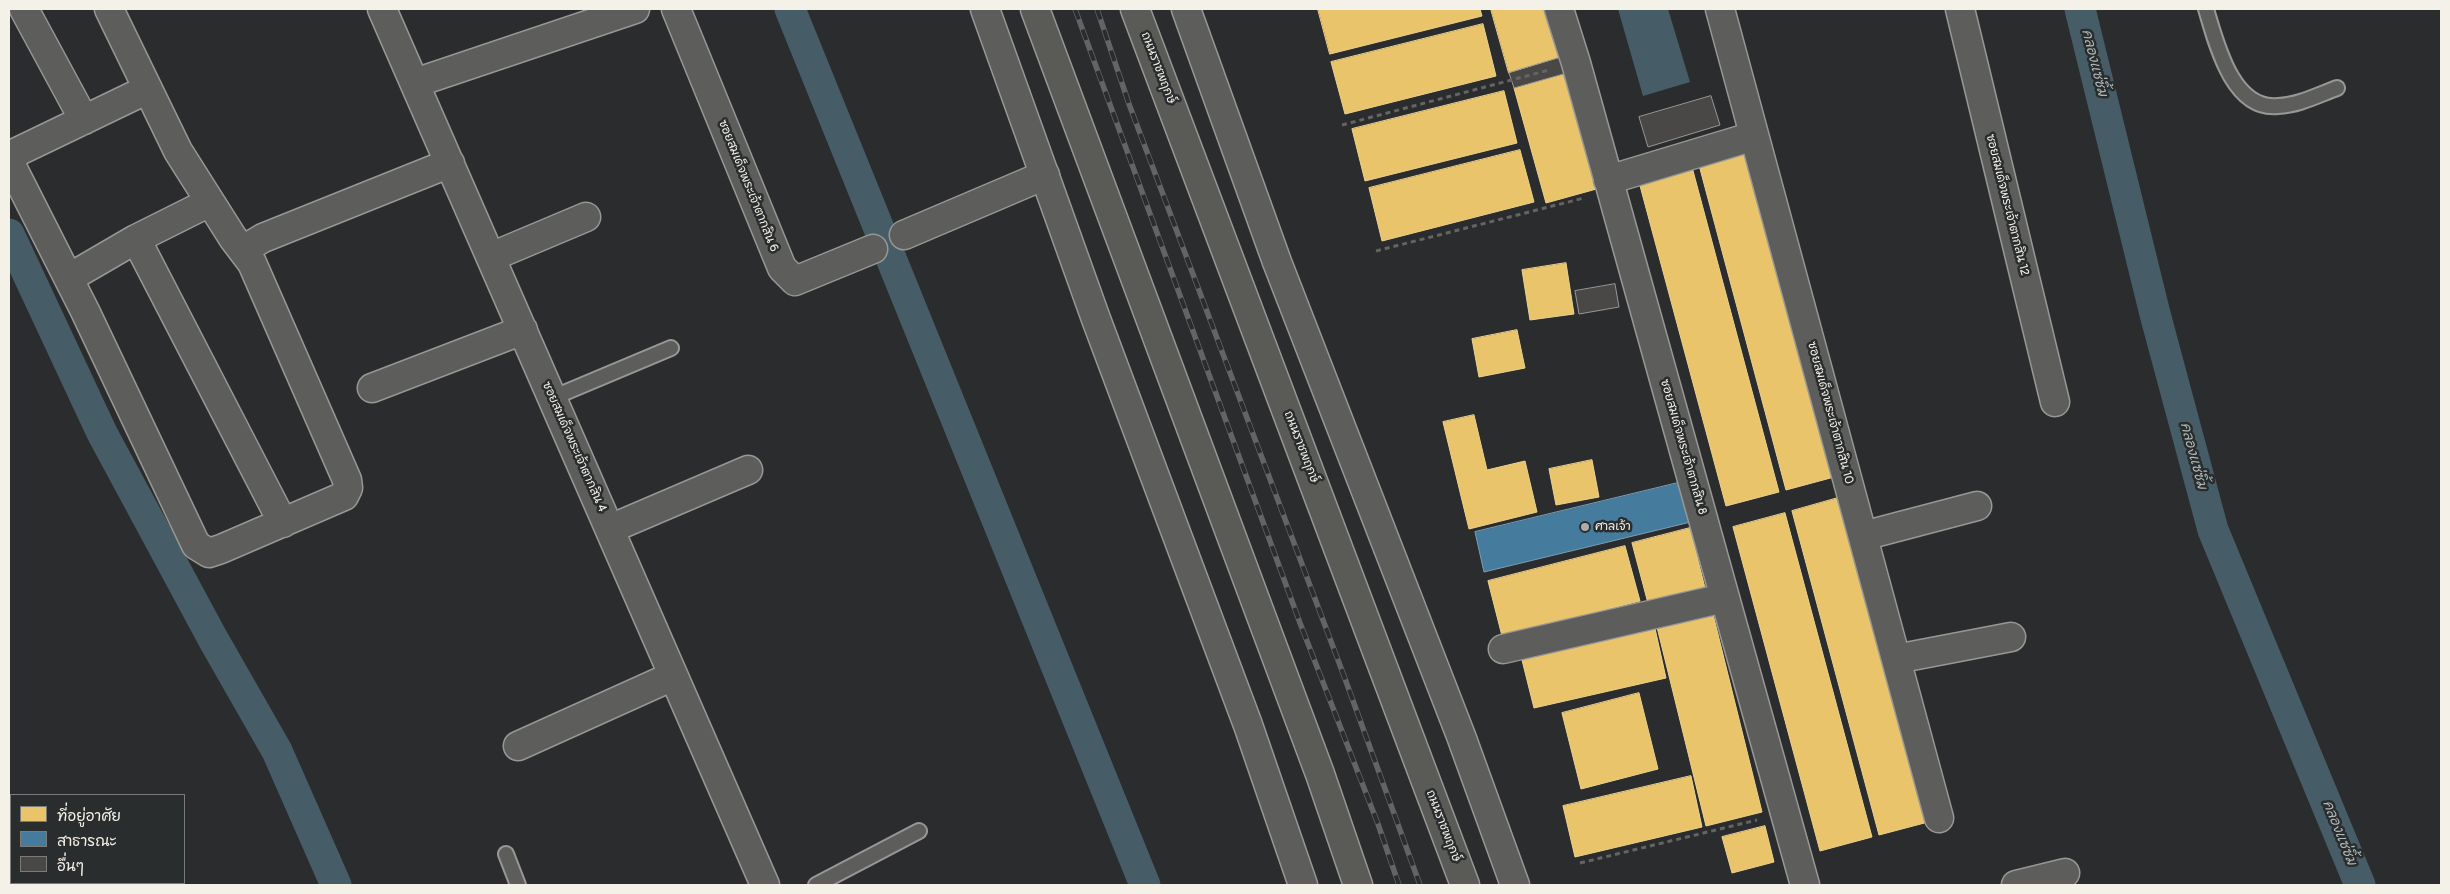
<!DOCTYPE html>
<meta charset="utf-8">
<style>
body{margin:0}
#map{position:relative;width:2450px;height:894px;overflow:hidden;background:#2b2c2d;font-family:Pangolin,"Playpen Sans Thai",sans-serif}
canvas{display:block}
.frame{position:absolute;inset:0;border:10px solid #f4f1e8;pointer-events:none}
.legend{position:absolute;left:10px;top:794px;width:175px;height:90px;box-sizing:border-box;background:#2a2d2e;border:1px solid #7b7b78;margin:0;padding:6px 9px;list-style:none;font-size:15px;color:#f4f1e8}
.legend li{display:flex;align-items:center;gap:10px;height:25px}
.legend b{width:25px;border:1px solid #7b7b78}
</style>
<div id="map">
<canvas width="2450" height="894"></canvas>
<div class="frame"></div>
<ul class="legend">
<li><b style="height:14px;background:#e9c46a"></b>ที่อยู่อาศัย</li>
<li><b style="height:14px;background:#457b9d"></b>สาธารณะ</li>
<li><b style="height:14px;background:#4a4846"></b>อื่นๆ</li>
</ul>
</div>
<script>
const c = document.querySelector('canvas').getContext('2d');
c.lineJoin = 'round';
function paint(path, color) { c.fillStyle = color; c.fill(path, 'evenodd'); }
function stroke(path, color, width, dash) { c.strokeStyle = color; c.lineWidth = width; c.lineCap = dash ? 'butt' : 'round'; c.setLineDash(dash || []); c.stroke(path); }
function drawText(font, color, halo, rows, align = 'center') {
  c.font = font + ' Pangolin,"Playpen Sans Thai",sans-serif'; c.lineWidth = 5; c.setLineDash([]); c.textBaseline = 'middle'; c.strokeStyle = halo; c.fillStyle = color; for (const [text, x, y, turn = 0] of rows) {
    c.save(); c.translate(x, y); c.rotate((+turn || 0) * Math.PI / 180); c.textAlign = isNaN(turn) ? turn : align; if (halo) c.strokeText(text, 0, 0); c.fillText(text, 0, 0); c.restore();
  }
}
const water = new Path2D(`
 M1618,9H1668L1690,82L1643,96Z`);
const homes = new Path2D(`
 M1318,9H1480L1482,16L1330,54Z
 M1491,9H1549L1562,57L1509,73Z
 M1483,24L1496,76L1345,114L1331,62Z
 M1567,73L1600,188L1546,203L1514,88Z
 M1504,91L1517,143L1365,181L1352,129Z
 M1520,150L1534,202L1382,241L1369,188Z
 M1751,151L1838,476L1786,490L1699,165Z
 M1692,167L1779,492L1726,506L1639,182Z
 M1566,263L1574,314L1530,320L1522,270Z
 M1517,330L1525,368L1479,377L1472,339Z
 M1474,415L1487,470L1525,461L1537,512L1469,529L1443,422Z
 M1592,460L1599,497L1556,505L1549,469Z
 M1845,496L1932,821L1879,835L1792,511Z
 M1785,513L1872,837L1820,851L1733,527Z
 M1690,528L1706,592L1649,607L1632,543Z
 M1625,546L1640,601L1502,636L1488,581Z
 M1712,610L1762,812L1706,826L1656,623Z
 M1654,624L1666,678L1534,708L1521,656Z
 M1639,693L1658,769L1581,789L1562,713Z
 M1691,776L1702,827L1575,857L1563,806Z
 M1765,826L1774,862L1732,873L1722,837Z`);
const public = new Path2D(`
 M1686,481L1695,521L1484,572L1475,532Z`);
const canal = new Path2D(`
 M790,9L1145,885
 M2080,9L2155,314L2213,530L2360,885
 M9,234L102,433L213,639L277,751L336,885`);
const building = new Path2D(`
 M1562,57L1567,73L1514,88L1509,73Z
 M1711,96L1720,125L1648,147L1639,117Z
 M1615,284L1619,307L1579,314L1575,291Z`);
const path = new Path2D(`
 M1342,125L1549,70
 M1376,251L1584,198
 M1580,863L1757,820`);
const lane = new Path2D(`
 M2206,9C2216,42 2232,111 2278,106C2299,105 2318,95 2337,88
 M552,398L671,348
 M506,854L518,885
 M816,885L919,831`);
const street = new Path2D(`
 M24,9L84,120
 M382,9L765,885
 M676,9L782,268L795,281L873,249
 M1559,9L1576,63L1805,885
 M1720,9L1939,818
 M1960,9L2055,402
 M415,83L635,9
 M9,161L85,311L196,545L209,553L221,549L344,496L348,488L347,480L252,263L233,238L178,151L109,9
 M9,164L17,152L148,89
 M1608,180L1754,136
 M904,235L1045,175
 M136,239L283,523
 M243,250L263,238L450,163
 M491,257L586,217
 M69,278L136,239L210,202
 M372,388L523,330
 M610,529L748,470
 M1863,536L1977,506
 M1503,649L1724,598
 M1896,659L2011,637
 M518,746L673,676
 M2016,885L2065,873`);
const secondary = new Path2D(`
 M985,9L1096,319L1248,725L1303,885
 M1186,9L1277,262L1461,736L1515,885`);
const primary = new Path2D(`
 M1035,9L1320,774L1358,885
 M1135,9L1465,885`);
const rail = new Path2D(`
 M1075,9L1300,623L1378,824L1399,885
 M1097,9L1129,104L1344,676L1420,885`);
const markers = [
 [1585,527,5,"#aeaca7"]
];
const streetNames = [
 ["ถนนราชพฤกษ์",1158,68,69],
 ["ซอยสมเด็จพระเจ้าตากสิน 6",748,186,68],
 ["ซอยสมเด็จพระเจ้าตากสิน 12",2007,205,76],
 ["ซอยสมเด็จพระเจ้าตากสิน 10",1830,413,75],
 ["ซอยสมเด็จพระเจ้าตากสิน 4",574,447,66],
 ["ถนนราชพฤกษ์",1301,447,69],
 ["ซอยสมเด็จพระเจ้าตากสิน 8",1683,447,74],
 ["ถนนราชพฤกษ์",1443,826,69]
];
const poiNames = [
 ["ศาลเจ้า",1595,527]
];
const waterNames = [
 ["คลองแซ่ซิ้ม",2094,63,76],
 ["คลองแซ่ซิ้ม",2193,456,75],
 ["คลองแซ่ซิ้ม",2339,833,68]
];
paint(water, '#465d67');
paint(homes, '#e9c46a');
stroke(homes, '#ecd290', 1);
paint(public, '#457b9d');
stroke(public, '#7a9eb4', 1);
stroke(canal, '#465d67', 31);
paint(building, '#4a4846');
stroke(building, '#979796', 1);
stroke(lane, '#979796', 18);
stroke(street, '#979796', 31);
stroke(secondary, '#979796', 31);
stroke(primary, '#979796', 31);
stroke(path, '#646464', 3, [5, 4]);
stroke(lane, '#5d5d5c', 14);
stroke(street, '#5d5d5c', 28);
stroke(secondary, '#5d5d5c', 28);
stroke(primary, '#5a5b57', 28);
stroke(rail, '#646464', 5.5);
stroke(rail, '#2a2d2e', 4, [11]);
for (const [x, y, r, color] of markers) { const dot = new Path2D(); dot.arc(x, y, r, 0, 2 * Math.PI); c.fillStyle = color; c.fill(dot); stroke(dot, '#2a2d2e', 2); }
drawText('12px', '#f4f1e8', '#2a2d2e', streetNames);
drawText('12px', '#f4f1e8', '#2a2d2e', poiNames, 'left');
drawText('italic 14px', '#b0b8b7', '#2a2d2e', waterNames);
</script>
